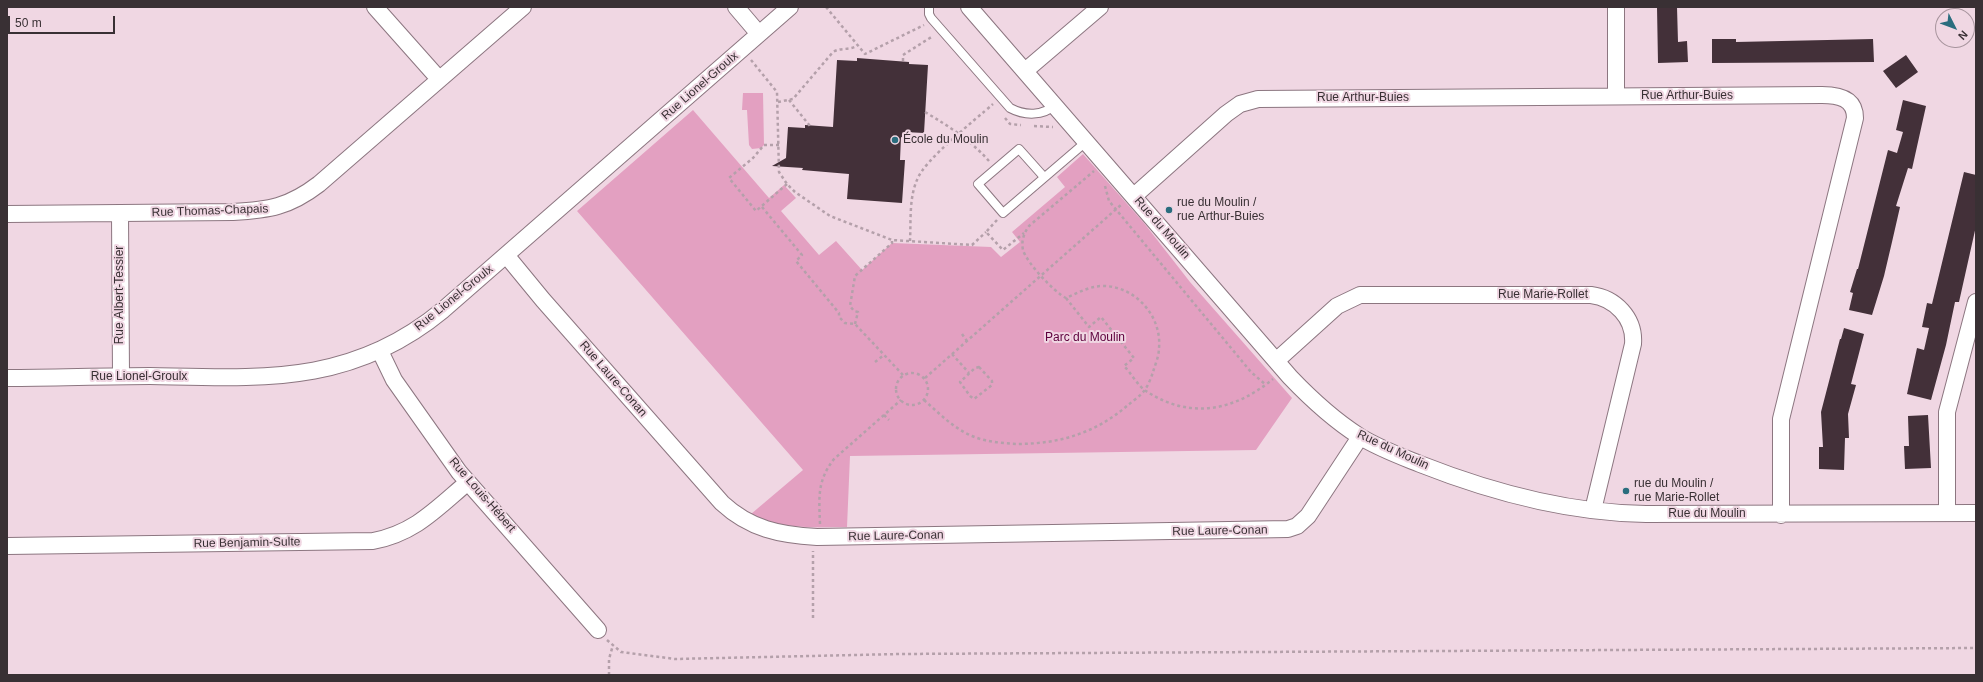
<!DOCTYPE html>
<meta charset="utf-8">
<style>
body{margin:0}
#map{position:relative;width:1983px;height:682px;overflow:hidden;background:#f0d7e3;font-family:Arial,sans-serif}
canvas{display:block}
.frame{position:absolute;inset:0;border:8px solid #393034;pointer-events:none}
.north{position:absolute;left:1935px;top:8px;width:40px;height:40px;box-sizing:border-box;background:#f0d7e3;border:1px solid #a7949d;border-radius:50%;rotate:132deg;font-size:11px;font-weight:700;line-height:16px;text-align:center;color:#393034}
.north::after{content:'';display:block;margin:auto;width:14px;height:18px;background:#2a6d7e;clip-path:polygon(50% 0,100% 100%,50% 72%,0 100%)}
.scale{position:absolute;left:8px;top:16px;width:107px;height:18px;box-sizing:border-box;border:2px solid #393034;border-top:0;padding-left:5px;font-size:12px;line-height:14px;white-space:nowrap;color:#393034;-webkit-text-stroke:3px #f0d7e3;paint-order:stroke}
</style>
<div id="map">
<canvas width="1983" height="682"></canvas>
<div class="frame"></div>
<div class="north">N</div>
<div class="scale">50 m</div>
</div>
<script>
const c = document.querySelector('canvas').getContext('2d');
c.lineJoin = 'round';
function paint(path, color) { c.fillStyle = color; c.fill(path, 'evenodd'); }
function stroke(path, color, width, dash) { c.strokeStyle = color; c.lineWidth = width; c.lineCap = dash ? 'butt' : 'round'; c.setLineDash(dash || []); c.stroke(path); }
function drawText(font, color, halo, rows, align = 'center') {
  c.font = font + ' Arial,sans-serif'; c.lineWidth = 4; c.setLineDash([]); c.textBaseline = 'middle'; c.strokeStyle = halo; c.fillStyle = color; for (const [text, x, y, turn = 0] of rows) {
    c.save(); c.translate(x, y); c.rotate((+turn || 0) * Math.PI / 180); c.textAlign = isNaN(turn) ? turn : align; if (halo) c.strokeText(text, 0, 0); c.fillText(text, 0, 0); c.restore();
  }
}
const green = new Path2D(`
 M743,93H763L764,145L761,148L752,149L749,145L747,110H742Z
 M693,110L769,198L784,185L796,198L781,211L819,255L836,241L862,270L892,243L991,247L1001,257L1020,242L1012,232L1065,187L1057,177L1083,154L1144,223L1190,282L1292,398L1256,450L850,456L847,527C814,527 781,530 751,514L803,470L577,211Z`);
const building = new Path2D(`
 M1657,7H1677L1678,42L1687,41L1688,62L1658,63Z
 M1712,39H1736V42L1873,39L1874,62L1712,63Z
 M1906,55L1918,72L1896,88L1883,71Z
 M857,58L909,62V64L928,65L924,133L905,132L904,138L901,137L900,160H905L902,203L847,199L849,174L802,170L803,168L772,166L786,158L788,127L805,128V125L833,127L837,60L857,61Z
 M1903,100L1926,106L1912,169L1908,168L1896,206L1900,207L1892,242L1884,276L1872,315L1849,310L1853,293L1850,292L1857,269H1858L1888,150L1897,153L1903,132L1896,130Z
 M1964,172L1976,175V226L1959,302H1955L1946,345L1931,400L1907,394L1917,348L1924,350L1929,328L1922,327L1927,303L1932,304Z
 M1844,328L1864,334L1851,384L1856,385L1848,414L1849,438H1845L1844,470L1819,469V447H1823L1821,412L1840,339H1841Z
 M1928,415L1931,468L1905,469L1904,446H1909L1908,416Z`);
const path = new Path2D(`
 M826,7L865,54L924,25
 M751,60L777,92L779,172L787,184L795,192L830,216L892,240L972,245L986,232
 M903,61V55L933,36
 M789,100L810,126
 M778,102L793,99L833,52C841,47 850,51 858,45
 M925,112C950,127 969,139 989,161
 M1005,118L1010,124L1021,125
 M1034,126L1053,127
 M779,145H764L753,158L729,178L756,211L787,184
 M1105,186L1109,201L1251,372L1266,385
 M762,207L802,255L796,261L839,313V317L845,323L855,324L903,375
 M997,220L986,232L1003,250L1024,233
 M910,241C911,221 909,198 917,180C924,160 975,120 993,104
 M1066,298L1089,327L1101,317L1134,358L1124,366C1131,373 1138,386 1146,391C1190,420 1234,411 1273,379
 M855,324L858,312L854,311L850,306L855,276L892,243V240
 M962,334L967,341
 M952,354L969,373
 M875,362L884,355
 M979,367L992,381V385L974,399L970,396L960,382L975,368Z
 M896 389a16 16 0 1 1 32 0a16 16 0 1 1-32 0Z
 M925,378L1122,204
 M924,400C939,413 953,428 972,436C986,442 1002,443 1017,444C1059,444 1096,433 1128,405C1133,401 1140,396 1144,391C1148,386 1151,378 1153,372C1155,365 1159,356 1159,348C1162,316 1135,286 1103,286C1089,286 1078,293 1066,298C1054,292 1027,263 1023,250C1021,241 1024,233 1029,226L1094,171
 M884,415L889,420
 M820,524C819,497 817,481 834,459L901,400
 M813,618V551
 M607,640L621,652L675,659L900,654L1976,648
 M609,675V659L613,645`);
const lane = new Path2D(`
 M929,7V14L931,18L1010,108C1025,116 1043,116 1055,105
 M1044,177L1019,149L978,184L1003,213C1031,189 1059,165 1087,141`);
const street = new Path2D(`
 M375,7L439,79
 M736,7L759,34
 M969,7L1290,377C1311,399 1334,420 1359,436C1378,448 1400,456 1420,464C1491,492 1569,513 1646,514L1976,513
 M1025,71L1100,7
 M1616,96V7
 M1134,196L1226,114L1240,104L1258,99L1822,95C1838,95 1855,98 1855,118L1781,419V515
 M7,214L233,212C269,210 289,207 319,184L523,7
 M120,214L121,376
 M506,255L543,300L722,503C750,529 780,535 817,537L1288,529L1297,526L1308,516L1360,437
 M380,351L394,380L459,472L598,630
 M1276,361L1337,306L1360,295H1591C1615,298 1635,318 1633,344L1593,510
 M7,378C54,378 102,376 150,376C261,378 351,386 443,310L790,7
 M1947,513V412L1976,302
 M7,546L373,541C415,533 436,509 468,482`);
const markers = [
 [895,140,4,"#2a6d7e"],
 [1169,210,4,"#2a6d7e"],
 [1626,491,4,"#2a6d7e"]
];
const streetNames = [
 ["Rue Lionel-Groulx",700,86,-41],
 ["Rue Arthur-Buies",1687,96],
 ["Rue Arthur-Buies",1363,98],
 ["Rue Thomas-Chapais",210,211,-2],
 ["Rue du Moulin",1162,228,49],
 ["Rue Albert-Tessier",120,295,-90],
 ["Rue Marie-Rollet",1543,295],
 ["Rue Lionel-Groulx",454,298,-39],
 ["Rue Lionel-Groulx",139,377],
 ["Rue Laure-Conan",613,379,49],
 ["Rue du Moulin",1393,450,25],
 ["Rue Louis-Hébert",482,495,49],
 ["Rue du Moulin",1707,514],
 ["Rue Laure-Conan",1220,531,-1],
 ["Rue Laure-Conan",896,536,-1],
 ["Rue Benjamin-Sulte",247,543,-1]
];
const poiNames = [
 ["École du Moulin",903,140],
 ["rue du Moulin /",1177,203],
 ["rue Arthur-Buies",1177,217],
 ["rue du Moulin /",1634,484],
 ["rue Marie-Rollet",1634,498]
];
const parkNames = [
 ["Parc du Moulin",1085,338]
];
paint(green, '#e3a0c1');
paint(building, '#433039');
stroke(lane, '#8c7680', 10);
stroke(street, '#8c7680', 18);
stroke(path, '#b4a0aa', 2.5, [3, 3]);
stroke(lane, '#fff', 8);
stroke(street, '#fff', 16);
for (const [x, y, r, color] of markers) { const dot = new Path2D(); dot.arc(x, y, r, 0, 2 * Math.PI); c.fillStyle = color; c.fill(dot); stroke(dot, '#f0d7e3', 1.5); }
drawText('12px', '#393034', '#f0d7e3', streetNames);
drawText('12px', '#393034', '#f0d7e3', poiNames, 'left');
drawText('12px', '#5d013d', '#f0d7e3', parkNames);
</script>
